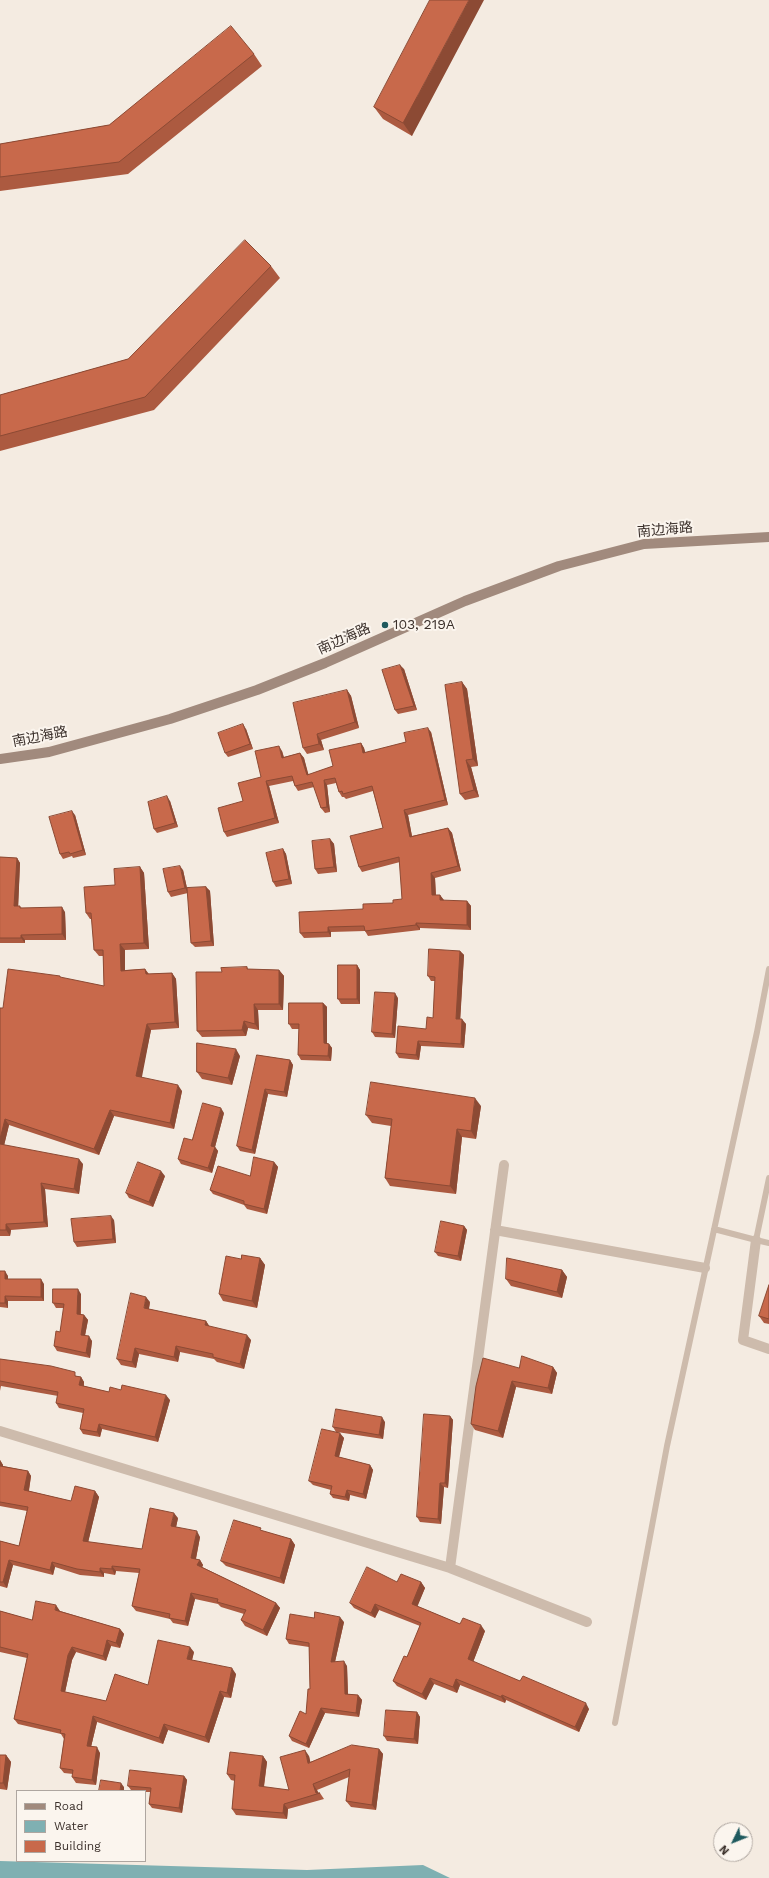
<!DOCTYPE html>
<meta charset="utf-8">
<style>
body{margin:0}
#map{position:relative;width:769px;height:1878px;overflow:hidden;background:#f4ebe1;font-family:"Work Sans",sans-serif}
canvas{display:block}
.legend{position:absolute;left:16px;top:1790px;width:130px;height:72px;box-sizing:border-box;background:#fbf5ee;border:1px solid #aea6a0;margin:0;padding:5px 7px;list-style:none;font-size:12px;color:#3b302b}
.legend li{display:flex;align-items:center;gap:8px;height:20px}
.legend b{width:20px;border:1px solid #aea6a0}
.north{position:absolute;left:713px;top:1822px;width:40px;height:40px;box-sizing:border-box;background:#fbf5ee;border:1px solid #aea6a0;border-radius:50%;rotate:227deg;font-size:11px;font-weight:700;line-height:16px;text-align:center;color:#3b302b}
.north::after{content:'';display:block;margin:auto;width:14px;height:18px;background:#1f5a5e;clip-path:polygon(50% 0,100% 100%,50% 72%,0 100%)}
</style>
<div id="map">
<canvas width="769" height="1878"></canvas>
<ul class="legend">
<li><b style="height:5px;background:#a18a7d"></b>Road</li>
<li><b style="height:11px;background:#7fb0b2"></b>Water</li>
<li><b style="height:11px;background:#c8694b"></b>Building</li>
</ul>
<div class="north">N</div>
</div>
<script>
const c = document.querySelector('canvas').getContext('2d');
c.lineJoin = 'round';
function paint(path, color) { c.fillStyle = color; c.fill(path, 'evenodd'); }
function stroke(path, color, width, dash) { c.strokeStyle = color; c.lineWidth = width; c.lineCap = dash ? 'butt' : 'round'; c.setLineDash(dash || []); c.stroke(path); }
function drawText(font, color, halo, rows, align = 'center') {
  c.font = font + ' "Work Sans","Noto Sans SC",sans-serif'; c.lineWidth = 4; c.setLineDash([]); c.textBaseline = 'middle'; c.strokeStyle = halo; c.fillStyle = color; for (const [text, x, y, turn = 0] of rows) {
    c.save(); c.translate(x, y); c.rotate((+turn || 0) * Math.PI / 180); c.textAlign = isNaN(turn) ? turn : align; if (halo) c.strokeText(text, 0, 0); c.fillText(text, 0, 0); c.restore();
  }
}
const water = new Path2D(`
 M0,1861L307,1870L423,1865L450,1878H0Z`);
const service = new Path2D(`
 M714,1229L756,1240L769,1178
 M756,1240L769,1243
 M615,1723L667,1446L757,1032L769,969`);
const minor = new Path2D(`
 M495,1230L705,1268
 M756,1240L743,1340L769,1349
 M0,1431L450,1568L587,1622
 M450,1568L504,1165`);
const secondary = new Path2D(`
 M0,759L49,752L170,719L257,690L325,663L465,601L559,566L644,544L769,537`);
const wall = new Path2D(`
 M430,0L412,136L383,119L374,107Z
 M254,54L262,66L128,174L0,191V144L109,125Z
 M271,266L280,278L154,410L0,451V395L128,359Z
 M404,669L417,710L398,714L395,710Z
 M462,682L467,689L478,766L471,767L479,797L465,800L460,794Z
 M347,690L351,696L359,728L321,740L324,750L307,754L303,748Z
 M246,729L253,749L228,757L225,753Z
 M431,732L448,805L408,815L412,836L448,828L452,833L461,871L435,878L436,895H440L444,901H467L471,906V930L420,928V930L368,936L365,931L331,932V937L304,938L300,933L363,909L393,903L402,899L400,862L362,872L359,867L383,828L373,791L346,799L344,797H342L339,792L336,783L327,785L330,812L325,813L321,808L314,787L298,791L295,786L293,781L269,786L279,823L227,837L224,832L243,801L261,777L282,751L284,757L300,753L304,758L308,775L333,766L361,743L364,748L365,753L406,742Z
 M170,801L178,827L157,833L154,829Z
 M75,815L86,855L73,858L72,856L63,859L60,854Z
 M330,839L334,844L337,872L318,874L315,869Z
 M283,849L286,854L292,884L276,887L273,882Z
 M0,857L17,858L20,863L18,906L22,908L65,912L66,940H25V943H0Z
 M140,867L144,873L149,949L125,950V970L145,969L149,974L172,973L176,979L179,1028L151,1030L141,1077L182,1091L174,1129L114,1116L99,1155L9,1125L4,1145L83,1164L79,1194L45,1189L48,1227L11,1230L10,1236H0V1008H3L62,978L104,986L103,956H99L94,950L92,919H90L86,913L115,885Z
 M183,870L187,888L206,887L210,891L214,946L195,947L191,943L188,893L171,897L168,892Z
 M460,951L464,955L460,1019L466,1024L464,1048L421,1046L419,1060L399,1058L396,1053L426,1029L433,1018L435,981H431L428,976Z
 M357,965L360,970V1004H341L338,999Z
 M247,967L248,969L279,970L284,976L283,1010H258L259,1030L248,1028L246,1036L202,1037L197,1031L222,972Z
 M398,998L395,1038L375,1037L372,1032Z
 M323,1003L327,1007V1043L329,1044L332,1048L331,1061L301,1060L298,1055L299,1029H292L289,1024Z
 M257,1055L290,1060L293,1065L287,1097L268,1094L255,1154L240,1151L237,1146Z
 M240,1056L232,1085L202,1079L197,1072Z
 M481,1106L476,1139L462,1137L456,1194L390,1186L385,1178L391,1126L372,1123L366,1115Z
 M224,1113L215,1147L218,1151L212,1173L181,1164L178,1159L192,1140Z
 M274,1162L278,1167L267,1214L247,1209L244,1205L213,1194L210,1190L250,1176Z
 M165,1176L153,1207L129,1198L126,1193Z
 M114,1220L116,1243L77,1247L74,1242Z
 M464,1226L467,1230L461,1261L438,1256L435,1252Z
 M260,1258L265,1265L257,1308L223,1301L219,1294L241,1259Z
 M562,1270L567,1277L562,1298L511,1286L506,1279Z
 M0,1271L8,1276V1279L44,1284V1301H8V1308L0,1307Z
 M769,1285V1324L764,1323L759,1316Z
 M81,1294V1314L84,1315L88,1320L85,1336L92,1341L90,1358L57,1351L54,1346L60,1332L64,1308H56L53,1303Z
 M150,1302L149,1309L206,1321L209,1326L251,1340L244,1369L217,1362L214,1359L180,1352L178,1362L139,1354L136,1368L121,1365L117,1359Z
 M0,1359L81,1377L84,1382V1386L109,1392L121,1390L170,1400L158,1442L102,1429L100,1437L83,1434L80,1429L83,1413L59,1408L56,1403L58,1396L1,1386L0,1391Z
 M553,1367L557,1373L552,1394L516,1387L503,1438L475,1430L471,1424L519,1368Z
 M450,1416L453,1420L448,1488L444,1487L441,1524L420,1522L417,1517Z
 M385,1422L383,1439L337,1432L344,1438L339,1457L370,1465L373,1470L366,1499L350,1495L349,1501L333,1498L330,1494L331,1490L313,1485L309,1481L336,1432L333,1427Z
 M0,1460L3,1465V1466L28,1471L31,1476L29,1491L71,1501L95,1491L99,1497L88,1542L142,1549L178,1518L176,1527L200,1537L196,1559L200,1560L203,1565L202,1567L276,1603L280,1608L267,1636L245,1626L241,1620L244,1614L221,1607L218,1604L195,1599L188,1626L173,1623L170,1619L136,1611L132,1606L139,1573L116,1571L115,1575L104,1573V1577L80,1575L55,1567L53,1575L13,1565L7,1588L0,1586V1541L19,1546L27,1511L0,1506Z
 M262,1531L291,1539L295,1545L284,1584L226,1566L221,1561Z
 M397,1582H421L425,1588L417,1606L460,1624L485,1631L473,1662L589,1709L579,1732L506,1700L505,1703L460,1685L457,1693L434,1684L426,1700L397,1686L393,1681L407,1657L420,1626L379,1610L375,1618L354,1608L350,1603Z
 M0,1611L32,1620L60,1611L120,1629L124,1634L120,1648L111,1646L106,1661L76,1652L72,1660L65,1692L106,1701L148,1685L194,1652L192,1660L236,1674L231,1698L224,1697L209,1743L168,1730L163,1744L97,1722L91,1747L100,1753L96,1785L76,1783L72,1777L73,1774L64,1773L60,1768L64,1739L61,1734L18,1724L14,1719L27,1658L0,1652Z
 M344,1622L335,1662L347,1666L348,1694L358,1695L362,1700L359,1717L325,1713L309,1748L292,1741L289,1736L306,1714L310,1689L309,1647L289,1644L286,1639Z
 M417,1712L420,1717L418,1744L387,1741L384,1736Z
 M379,1749L383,1754L376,1810L351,1807L346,1801L349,1777L317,1790L318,1793H320L324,1799L288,1809L287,1819L236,1815L232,1809L235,1781L231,1780L227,1774L263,1756L267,1762L264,1787L289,1790L309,1756L310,1762Z
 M0,1755H6L11,1762L7,1790L0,1789Z
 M184,1776L187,1780L182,1813L152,1808L149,1804L151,1792H145V1791L131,1790L128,1786Z`);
const shadedWall = new Path2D(`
 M469,0H484L412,136L403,123Z
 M400,665L404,669L417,710L414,706Z
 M462,682L467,689L478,766L473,759Z
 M347,690L351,696L359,728L355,722Z
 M243,724L246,729L253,749L250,744Z
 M428,728L431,732L448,805L445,800Z
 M317,734L321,740L324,750L319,744Z
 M361,743L364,748L367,758L363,753Z
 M279,746L282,751L285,763L282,758Z
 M300,753L304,758L310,780L307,775Z
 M466,760L471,767L479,797L474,790Z
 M324,780L327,785L330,812L327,807Z
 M266,781L269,786L279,823L275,818Z
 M167,796L170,801L178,827L175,823Z
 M404,810L408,815L413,842L410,837Z
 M72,811L75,815L86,855L83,850Z
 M448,828L452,833L461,871L458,866Z
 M330,839L334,844L337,872L334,867Z
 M283,849L286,854L292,884L289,879Z
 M17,858L20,863L18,911L14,906Z
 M180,866L183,870L188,893L185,888Z
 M140,867L144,873L149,949L144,943Z
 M431,873L435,878L436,900L432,895Z
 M206,887L210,891L214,946L211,941Z
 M440,895L444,900V905L440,900Z
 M467,901L471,906V930L467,925Z
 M62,907L65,912L66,940L62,934Z
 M416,923L420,928V930L416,925Z
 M328,927L331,932V937L328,932Z
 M21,935L25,940V943L21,938Z
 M120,944L125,950V976L121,971Z
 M460,951L464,955L460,1024L456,1019Z
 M357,965L360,970V1004L357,999Z
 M145,969L149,975L146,974Z
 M279,970L284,976L283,1010L279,1004Z
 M172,973L176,979L179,1028L175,1022Z
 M395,993L398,998L395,1038L392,1034Z
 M323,1003L327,1007V1048L324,1043Z
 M254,1004L258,1010L259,1030L255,1024Z
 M462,1019L466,1024L464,1048L461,1044Z
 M244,1021L248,1028L246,1036L242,1030Z
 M147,1024L151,1030L141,1082L136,1076Z
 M418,1041L421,1046L419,1060L416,1055Z
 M329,1044L332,1048L331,1061L328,1056Z
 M236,1049L240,1056L232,1085L228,1078Z
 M290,1060L293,1065L287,1097L284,1092Z
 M178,1085L182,1091L174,1129L170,1123Z
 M265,1089L268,1094L255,1154L252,1150Z
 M475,1098L481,1106L476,1139L471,1131Z
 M221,1108L224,1113L215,1147L218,1151L212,1173L208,1168L211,1146Z
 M110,1110L114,1116L99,1155L94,1149Z
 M5,1119L9,1125L3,1150L0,1146V1139Z
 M457,1129L462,1137L456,1194L450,1186Z
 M79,1159L83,1164L79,1194L74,1189Z
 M274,1162L278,1167L267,1214L264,1209Z
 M161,1171L165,1176L153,1207L149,1202Z
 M41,1183L45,1189L48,1227L44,1222Z
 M111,1216L114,1220L116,1243L113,1239Z
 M6,1224L11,1230L10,1236L6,1230Z
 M464,1226L467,1230L461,1261L458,1256Z
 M260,1258L265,1265L257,1308L252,1301Z
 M562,1270L567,1277L562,1298L557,1292Z
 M5,1271L8,1276V1283L5,1279Z
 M41,1279L44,1284V1301L41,1297Z
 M78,1289L81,1294L80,1318L77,1314Z
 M5,1296L8,1301V1308L5,1303Z
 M146,1297L150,1302L148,1313L144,1308Z
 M84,1315L88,1320L84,1340L81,1335Z
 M206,1321L210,1327L205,1325Z
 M247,1335L251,1340L244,1369L240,1364Z
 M89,1336L92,1341L90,1358L86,1353Z
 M176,1346L180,1352L178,1362L174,1357Z
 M135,1348L139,1354L136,1368L132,1362Z
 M553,1367L557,1373L552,1394L548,1388Z
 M81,1377L84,1382L83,1390L79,1385Z
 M512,1381L516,1387L503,1438L498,1431Z
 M166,1395L170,1400L158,1442L155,1437Z
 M450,1416L453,1420L448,1488L445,1483Z
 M382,1417L385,1422L383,1439L379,1435Z
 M99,1424L102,1429L100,1437L97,1432Z
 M340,1433L344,1438L338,1460L335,1456Z
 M0,1460L3,1465L2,1471L0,1468Z
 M370,1465L373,1470L366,1499L363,1494Z
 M28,1471L31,1476L28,1495L24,1490Z
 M440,1483L444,1487L441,1524L438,1519Z
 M347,1490L350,1495L349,1501L345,1497Z
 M95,1491L99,1497L87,1547L83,1541Z
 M174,1513L178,1518L175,1532L171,1526Z
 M197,1531L200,1537L195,1563L191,1558Z
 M291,1539L295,1545L284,1584L280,1578Z
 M9,1560L13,1565L7,1588L3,1582Z
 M200,1560L203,1565L201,1570L197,1565Z
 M52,1562L55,1567L53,1575L50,1570Z
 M112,1566L116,1571L115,1575L112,1569Z
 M100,1568L104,1573V1577L100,1572Z
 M421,1582L425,1588L416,1610L412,1604Z
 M191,1593L195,1599L188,1626L185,1621Z
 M276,1603L280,1608L267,1636L263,1630Z
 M375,1604L379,1610L375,1618L371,1613Z
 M56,1605L60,1611L59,1615L55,1610Z
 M340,1617L344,1622L334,1666L331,1662Z
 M481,1625L485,1631L472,1665L468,1659Z
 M120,1629L124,1634L120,1648L116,1643Z
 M107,1640L111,1646L106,1661L103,1656Z
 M72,1647L76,1652L72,1660L64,1697L61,1691L68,1655Z
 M190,1647L194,1652L191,1664L187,1659Z
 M344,1661L347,1666L348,1698L345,1694Z
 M232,1668L236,1674L231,1698L227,1693Z
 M430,1678L434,1684L426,1700L422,1694Z
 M456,1679L460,1685L457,1693L453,1687Z
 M220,1691L224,1697L209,1743L205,1737Z
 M358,1695L362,1700L359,1717L356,1713Z
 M502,1695L506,1700L505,1703L501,1697Z
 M586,1703L589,1709L579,1732L575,1727Z
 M321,1708L325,1713L309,1748L306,1744Z
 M417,1712L420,1717L418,1744L414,1739Z
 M93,1716L97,1722L90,1751L87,1746Z
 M164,1724L168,1730L163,1744L159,1738Z
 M97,1747L100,1753L96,1785L92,1780Z
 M379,1749L383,1754L376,1810L372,1805Z
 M305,1750L309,1756L312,1769L308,1763Z
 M6,1755L11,1762L7,1790L3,1783Z
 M263,1756L267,1762L263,1792L259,1786Z
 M184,1776L187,1780L182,1813L179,1808Z
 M121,1783L124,1787V1791H120Z
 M313,1784L317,1790L319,1794L316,1793Z
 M284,1804L288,1809L287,1819L283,1813Z`);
const building = new Path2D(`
 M430,0H469L403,123L374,107Z
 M231,26L254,54L119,162L0,177V144L109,125Z
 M245,240L271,266L145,397L0,436V395L128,359Z
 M400,665L414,706L395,710L382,670Z
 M462,682L473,759L466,760L474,790L460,794L445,685Z
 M347,690L355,722L317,734L319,744L303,748L293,703Z
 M243,724L250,744L225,753L218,733Z
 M428,728L445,800L404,810L410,837L448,828L458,866L431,873L432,895H440V900L467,901V925L416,923V925L365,931L364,926L328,927V932L300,933L299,912L363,909V904L393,903V900L402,899L399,857L359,867L350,836L383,828L372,786L343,794L342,791L339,792L335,778L324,780L327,807L321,808L312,782L295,786L292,776L266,781L275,818L224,832L218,808L243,801L238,783L261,777L255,751L279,746L282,758L300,753L307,775L333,766L329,750L361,743L363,753L406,742L404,733Z
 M167,796L175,823L154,829L148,802Z
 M72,811L83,850L70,854L69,852L60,854L49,817Z
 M330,839L334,867L315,869L312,841Z
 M283,849L289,879L273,882L266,853Z
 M0,857L17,858L14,906H20V908L62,907V934L21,935V938H0Z
 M180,866L185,888L168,892L163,869Z
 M140,867L144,943L120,944L121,971L145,969L146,974L172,973L175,1022L147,1024L136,1076L178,1085L170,1123L110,1110L94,1149L5,1119L0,1139V1008H3L8,969L60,976V977L104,986L103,950H94L91,913H86L84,887L115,885L114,869Z
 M206,887L211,941L191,943L187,888Z
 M429,949L460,951L456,1019H462L461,1044L418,1041L416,1055L396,1053L398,1026L426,1029L427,1017L433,1018L435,977L428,976Z
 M338,965H357V999H338Z
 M247,967V969L279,970V1004H254L255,1024L244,1021L242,1030L197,1031L196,972H222L221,968Z
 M375,992L395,993L392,1034L372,1032Z
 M289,1003H323L324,1043L329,1044L328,1056L298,1055L299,1024H289Z
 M197,1043L236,1049L228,1078L197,1072Z
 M257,1055L290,1060L284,1092L265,1089L252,1150L237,1146Z
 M371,1082L475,1098L471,1131L457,1129L450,1186L385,1178L392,1119L366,1115Z
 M203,1103L221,1108L211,1146L215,1147L208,1168L178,1159L184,1138L192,1140Z
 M0,1144L79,1159L74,1189L41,1183L44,1222L6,1224V1230H0Z
 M254,1157L274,1162L264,1209L244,1204V1201L210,1190L218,1166L250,1176Z
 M138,1162L161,1171L149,1202L126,1193Z
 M111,1216L113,1239L74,1242L71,1219Z
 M441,1221L464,1226L458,1256L435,1252Z
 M242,1255L260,1258L252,1301L219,1294L226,1256L241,1259Z
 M507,1258L562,1270L557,1292L506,1279Z
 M0,1271H5V1279H41V1297L5,1296V1303H0Z
 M769,1285V1319L759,1316Z
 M53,1289H78L77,1314L84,1315L81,1335L89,1336L86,1353L54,1346L56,1331L60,1332L64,1304L53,1303Z
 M131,1293L146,1297L144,1308L206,1321L205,1325L247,1335L240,1364L213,1357V1354L176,1346L174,1357L135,1348L132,1362L117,1359Z
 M522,1356L553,1367L548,1388L512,1381L498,1431L471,1424L476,1386L483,1358L519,1368Z
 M0,1359L51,1366L75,1372V1376L81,1377L79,1385L109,1392L110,1387L121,1390L122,1385L166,1395L155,1437L99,1424L97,1432L80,1429L84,1409L56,1403L58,1392L0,1381Z
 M336,1409L382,1417L379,1435L333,1427Z
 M424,1414L450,1416L445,1483H440L438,1519L417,1517Z
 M322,1429L340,1433L335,1456L370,1465L363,1494L347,1490L345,1497L330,1494L332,1486L309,1481Z
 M0,1466L28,1471L24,1490L71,1501L75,1486L95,1491L83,1541L142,1549L150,1508L174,1513L171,1526L197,1531L191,1558L200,1560L197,1565L276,1603L263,1630L241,1620L246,1610L217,1602L218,1599L191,1593L185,1621L169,1618L170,1614L132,1606L140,1569L112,1566V1569L100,1568V1572L77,1569L52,1562L50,1570L9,1560L3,1582H0V1541L19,1546L28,1507L0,1502Z
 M234,1520L261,1528L260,1530L291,1539L280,1578L221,1561Z
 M367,1567L397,1582L401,1574L421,1582L412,1604L460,1624L463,1618L481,1625L468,1659L520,1681L523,1676L586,1703L575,1727L502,1695L501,1697L456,1679L453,1687L430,1678L422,1694L393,1681L404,1656L407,1657L421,1623L375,1604L371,1613L350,1603Z
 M36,1601L56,1605L55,1610L120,1629L116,1643L107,1640L103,1656L72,1647L68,1655L61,1691L106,1701L115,1674L148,1685L158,1640L190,1647L187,1659L232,1668L227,1693L220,1691L205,1737L164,1724L159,1738L93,1716L87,1746L97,1747L92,1780L72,1777L73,1770L60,1768L65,1734L60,1733L61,1730L14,1719L28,1654L0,1647V1611L32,1620Z
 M315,1612L340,1617L331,1662L344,1661L345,1694L358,1695L356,1713L321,1708L306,1744L289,1736L300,1711L306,1714L308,1689H310L309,1643L286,1639L290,1614L314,1618Z
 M386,1710L417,1712L414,1739L384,1736Z
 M352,1745L379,1749L372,1805L346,1801L350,1769L313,1784L316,1793H320L284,1804L283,1813L232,1809L235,1775L227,1774L230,1752L263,1756L259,1786L289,1790L280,1757L305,1750L308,1763Z
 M0,1755H6L3,1783H0Z
 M130,1770L184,1776L179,1808L149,1804L151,1788L128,1786Z
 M101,1780L121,1783L120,1791H99Z`);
const markers = [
 [385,625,4,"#1f5a5e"]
];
const streetNames = [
 ["南边海路",665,530,-5],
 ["南边海路",344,639,-24],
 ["南边海路",40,737,-11]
];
const poiNames = [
 ["103, 219A",393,625]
];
paint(water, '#7fb0b2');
stroke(service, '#cdbbac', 6);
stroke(minor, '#cdbbac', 10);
stroke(secondary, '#a18a7d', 10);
paint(wall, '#ac5a40');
paint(shadedWall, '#8c4a34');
paint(building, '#c8694b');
stroke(building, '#8c4a34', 1);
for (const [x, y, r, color] of markers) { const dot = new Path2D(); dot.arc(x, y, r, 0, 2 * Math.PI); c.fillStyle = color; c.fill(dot); stroke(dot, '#fbf5ee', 1.5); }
drawText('14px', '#3b302b', '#fbf5ee', streetNames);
drawText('14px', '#3b302b', '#fbf5ee', poiNames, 'left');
</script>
